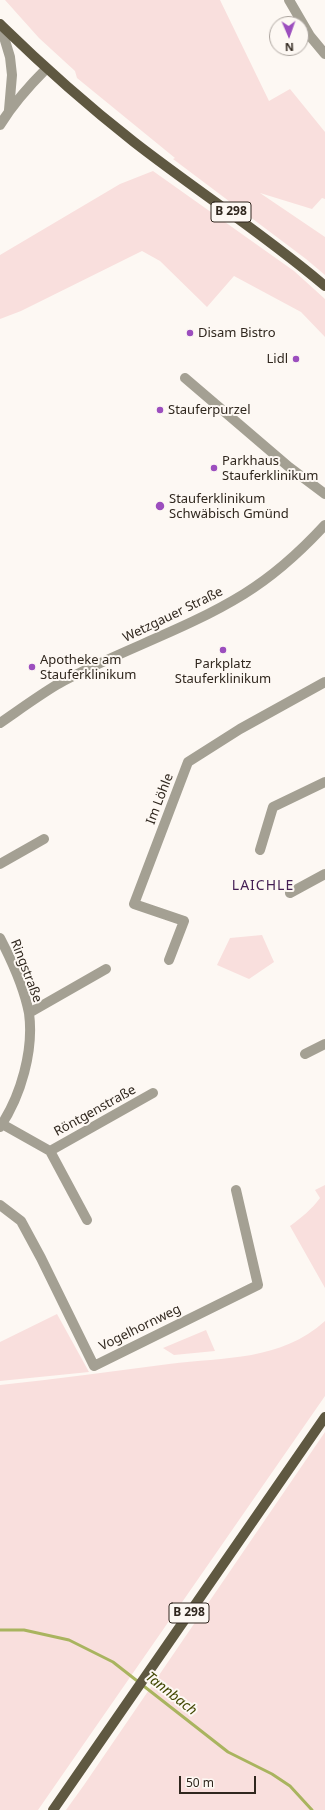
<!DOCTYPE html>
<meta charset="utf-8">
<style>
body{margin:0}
#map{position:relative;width:325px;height:1810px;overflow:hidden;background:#fdf8f3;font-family:"Noto Sans",sans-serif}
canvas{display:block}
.north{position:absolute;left:269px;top:16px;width:40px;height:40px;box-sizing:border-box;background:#fdf8f3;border:1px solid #aba49e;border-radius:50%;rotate:178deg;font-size:11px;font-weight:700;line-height:16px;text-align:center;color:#30271e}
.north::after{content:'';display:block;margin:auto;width:14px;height:18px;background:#9c4ebe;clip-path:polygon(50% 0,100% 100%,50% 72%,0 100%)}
.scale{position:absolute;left:179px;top:1776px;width:77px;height:18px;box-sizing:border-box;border:2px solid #30271e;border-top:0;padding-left:5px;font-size:12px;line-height:14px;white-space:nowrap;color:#30271e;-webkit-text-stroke:3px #fdf8f3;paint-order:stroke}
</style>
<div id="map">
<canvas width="325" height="1810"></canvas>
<div class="north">N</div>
<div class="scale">50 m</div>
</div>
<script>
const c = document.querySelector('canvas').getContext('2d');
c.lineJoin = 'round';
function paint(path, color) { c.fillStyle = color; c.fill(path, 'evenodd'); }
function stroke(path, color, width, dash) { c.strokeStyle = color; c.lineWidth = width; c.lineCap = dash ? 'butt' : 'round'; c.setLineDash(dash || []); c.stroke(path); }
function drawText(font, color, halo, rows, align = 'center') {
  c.font = font + ' "Noto Sans",sans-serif'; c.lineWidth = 4; c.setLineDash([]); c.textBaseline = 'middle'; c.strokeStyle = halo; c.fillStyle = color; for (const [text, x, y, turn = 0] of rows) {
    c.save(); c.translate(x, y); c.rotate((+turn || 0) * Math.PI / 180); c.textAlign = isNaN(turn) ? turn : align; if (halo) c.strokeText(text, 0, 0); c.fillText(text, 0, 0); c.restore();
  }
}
const green = new Path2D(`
 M5,0H220L269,101L290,89L325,132V199L322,198L312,209L260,193L325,237V275L306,259L173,159L175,158L77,78L75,71L39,38Z
 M153,171L294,271L325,299V337L301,312L234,276L207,307L160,261L142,251L21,311L0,319V255L120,184Z
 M262,935L274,962L249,979L217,965L230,938Z
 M325,1185V1288L290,1226C301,1218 312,1209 320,1198L315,1190Z
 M57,1314L89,1372L0,1381V1342Z
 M325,1321V1396L38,1810H0V1385C57,1379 113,1371 169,1364C225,1357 281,1361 325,1321Z
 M206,1330L215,1351L174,1355L163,1348Z
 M325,1432V1810H66L84,1785Z`);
const stream = new Path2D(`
 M0,1630H24L69,1640L113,1662L228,1752L272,1774L290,1786L312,1810`);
const minor = new Path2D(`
 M289,0L310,36L325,54
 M0,24L10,57L12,75L9,110
 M0,125C13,104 29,86 46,69
 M185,378L289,467L325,494
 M0,723C19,710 38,696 58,684C118,651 186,630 244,594C275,575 301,551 325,525
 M260,850L273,807L325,782
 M0,864L44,839
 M290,893L325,874
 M0,938C12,961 24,988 29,1013C34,1050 21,1096 0,1127
 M169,960L184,921L134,904L188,762L240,729L325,682
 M29,1013L106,969
 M305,1054L325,1044
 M2,1124L50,1151L87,1220
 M50,1151L153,1093
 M0,1205L21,1221L41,1258L94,1366L258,1285L236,1190`);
const major = new Path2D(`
 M0,24C43,66 87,105 134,142C197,191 264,234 325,286
 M53,1810L325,1417`);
const markers = [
 [190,333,4,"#9c4ebe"],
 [296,359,4,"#9c4ebe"],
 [160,410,4,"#9c4ebe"],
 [214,468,4,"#9c4ebe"],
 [160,506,5,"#9c4ebe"],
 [223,650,4,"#9c4ebe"],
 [32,667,4,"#9c4ebe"]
];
const shields = [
 [231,212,40],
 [189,1613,40]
];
const shieldNames = [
 ["B 298",231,212],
 ["B 298",189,1613]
];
const poiNames = [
 ["Disam Bistro",198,333],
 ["Lidl",288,359,"right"],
 ["Stauferpurzel",168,410],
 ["Parkhaus",222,461],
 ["Stauferklinikum",222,476],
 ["Stauferklinikum",169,499],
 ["Schwäbisch Gmünd",169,514],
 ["Apotheke am",40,660],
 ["Stauferklinikum",40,675],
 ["Parkplatz",223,664,"center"],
 ["Stauferklinikum",223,679,"center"]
];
const streetNames = [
 ["Wetzgauer Straße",173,615,-26],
 ["Im Löhle",160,799,-69],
 ["Ringstraße",26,971,69],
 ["Röntgenstraße",95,1111,-29],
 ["Vogelhornweg",140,1328,-26]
];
const neighbourhoodNames = [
 ["LAICHLE",263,886]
];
const waterNames = [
 ["Tannbach",171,1694,38]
];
paint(green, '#f9dfdd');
stroke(stream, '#a9b45f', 3);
stroke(minor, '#a4a093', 10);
stroke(major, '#5f5841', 10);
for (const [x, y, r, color] of markers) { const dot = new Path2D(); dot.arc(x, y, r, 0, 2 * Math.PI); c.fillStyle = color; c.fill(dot); stroke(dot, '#fdf8f3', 1.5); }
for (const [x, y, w] of shields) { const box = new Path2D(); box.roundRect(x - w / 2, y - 10, w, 20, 3); c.fillStyle = '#fdf8f3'; c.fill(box); stroke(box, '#30271e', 1); }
drawText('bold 12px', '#30271e', null, shieldNames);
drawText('13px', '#30271e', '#fdf8f3', poiNames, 'left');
drawText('13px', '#30271e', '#fdf8f3', streetNames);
c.letterSpacing = '1px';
drawText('14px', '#441e54', '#fdf8f3', neighbourhoodNames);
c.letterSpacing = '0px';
drawText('italic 14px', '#404601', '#fdf8f3', waterNames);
</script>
